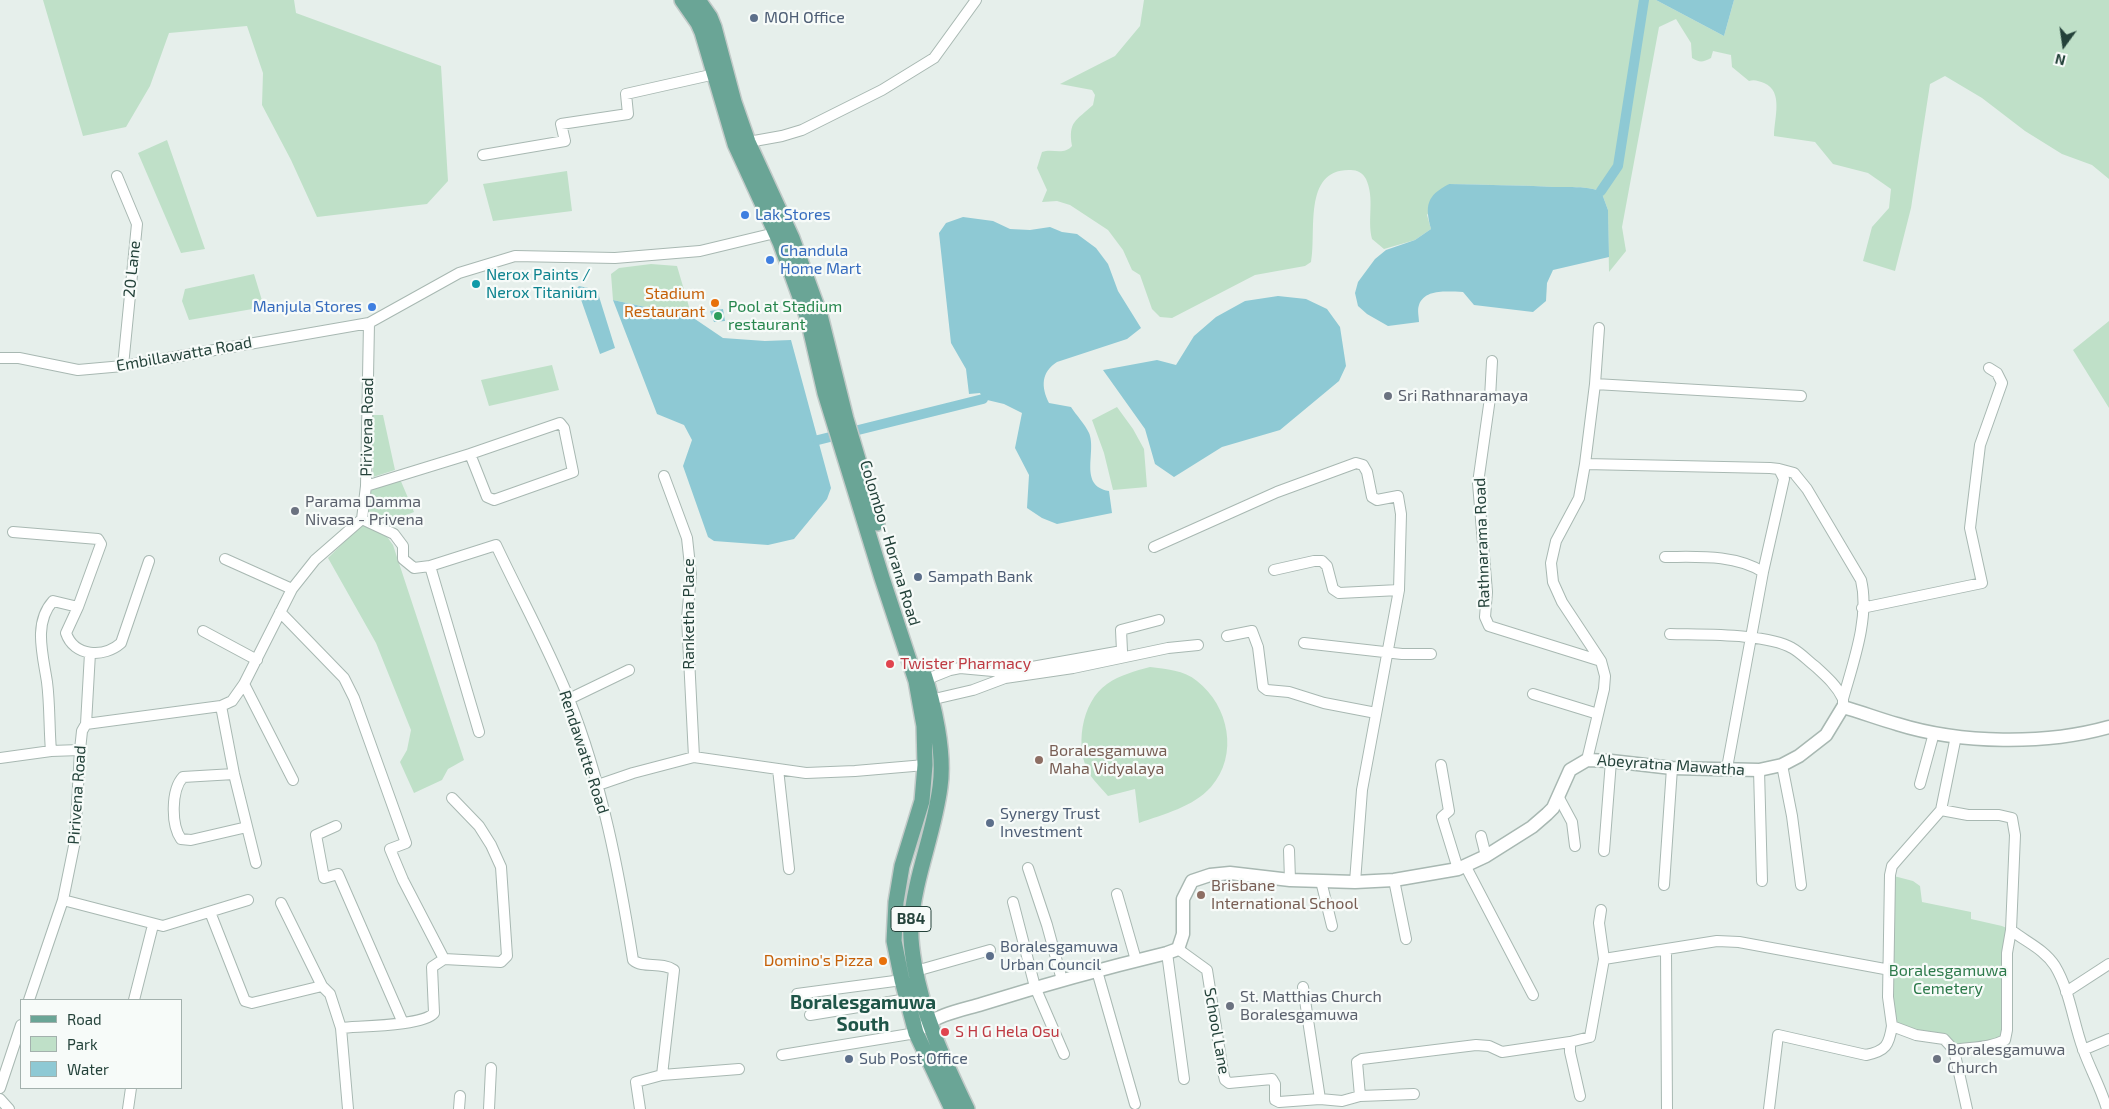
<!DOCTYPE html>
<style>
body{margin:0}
#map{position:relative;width:2109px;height:1109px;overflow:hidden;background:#e6efeb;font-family:"Exo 2",sans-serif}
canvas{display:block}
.legend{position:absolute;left:20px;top:999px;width:162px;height:90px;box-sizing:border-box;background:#f7fbf9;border:1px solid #a3b1ad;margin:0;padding:6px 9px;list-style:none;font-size:15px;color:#24423a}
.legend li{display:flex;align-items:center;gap:10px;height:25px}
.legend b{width:25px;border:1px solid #a3b1ad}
.north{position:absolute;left:2039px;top:20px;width:50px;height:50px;-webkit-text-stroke:4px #f7fbf9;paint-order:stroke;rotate:194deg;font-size:14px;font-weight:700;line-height:20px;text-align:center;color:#24423a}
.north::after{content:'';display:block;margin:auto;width:18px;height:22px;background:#24423a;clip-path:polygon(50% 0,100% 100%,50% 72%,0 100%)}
</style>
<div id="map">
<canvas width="2109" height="1109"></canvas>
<ul class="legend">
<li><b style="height:6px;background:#6aa596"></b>Road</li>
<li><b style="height:14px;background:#bfe0c8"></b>Park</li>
<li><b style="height:14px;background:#8ec9d4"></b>Water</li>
</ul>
<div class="north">N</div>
</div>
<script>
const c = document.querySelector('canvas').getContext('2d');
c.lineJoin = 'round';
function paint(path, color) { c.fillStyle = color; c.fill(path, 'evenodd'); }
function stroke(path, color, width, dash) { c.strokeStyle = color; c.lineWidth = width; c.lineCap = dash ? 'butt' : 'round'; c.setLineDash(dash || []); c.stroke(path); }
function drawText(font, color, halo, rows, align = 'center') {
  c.font = font + ' "Exo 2",sans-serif'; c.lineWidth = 4.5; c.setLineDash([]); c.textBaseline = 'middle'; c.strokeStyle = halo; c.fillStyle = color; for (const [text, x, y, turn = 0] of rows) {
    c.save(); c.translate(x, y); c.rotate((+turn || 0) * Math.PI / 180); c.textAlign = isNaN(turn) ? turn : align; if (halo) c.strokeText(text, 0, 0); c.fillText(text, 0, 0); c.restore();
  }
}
const green = new Path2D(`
 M43,0H294L296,13L441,66L448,181L427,204L317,217L291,160L262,105L263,73L247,26L169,33L150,86L126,127L83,136Z
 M1144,0H1656L1724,36L1734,0H2109V179L2092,165L2062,154L2025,131L1982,98L1945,76L1930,84L1911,208L1895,271L1863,261L1872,227L1889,208L1891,189L1868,173L1833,164L1815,142L1774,136C1774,119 1784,91 1764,83C1759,81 1754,79 1749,81L1732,67L1731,55L1713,51L1711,58C1703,62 1700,63 1692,58L1691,43L1676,19L1659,27L1622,227L1626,251L1609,272L1608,210L1601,191C1586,186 1570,187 1554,187C1519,185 1484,185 1449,184L1427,215L1431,229L1415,240L1384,249L1372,239C1367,219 1375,199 1366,179C1363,173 1357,170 1351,170C1302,168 1317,232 1311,262L1305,266L1255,275L1172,318L1160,317L1152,309L1140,275L1132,270L1123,250L1108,230L1070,205L1057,201L1042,202L1047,190L1037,168L1042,152C1053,148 1063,156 1072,146C1068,121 1076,121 1093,105L1095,95L1092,90L1060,84L1115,56L1140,26Z
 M167,140L205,249L181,253L138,153Z
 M567,171L572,211L493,221L483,184Z
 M651,264L677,266L692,317L613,300L611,274L619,268Z
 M254,274L264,307L189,320L182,301L185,289Z
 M2109,321V408L2073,350Z
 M552,365L559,390L489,406L481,380Z
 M1117,407L1133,429L1144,449L1147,487L1113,490L1104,453L1092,420Z
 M372,415H383L395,470L373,477Z
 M400,479L414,512L389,522L368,513L370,491Z
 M363,523L385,534L393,545L464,760L448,769L442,780L414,793L400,762L407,750L411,730L376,643L328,558Z
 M1150,667C1166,669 1184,670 1197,681C1229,706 1239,755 1211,787C1193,807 1164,814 1139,823L1135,789L1108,796C1102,789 1095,782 1090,775C1074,749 1081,702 1107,684C1120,675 1135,671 1150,667Z
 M1890,875L1913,881L1920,886L1922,902L1971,912V919L2002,926L2011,930L2005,1040L1954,1050L1949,1044L1892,1026Z`);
const water = new Path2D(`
 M1656,0H1734L1724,36Z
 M1449,184C1484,185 1519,185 1554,187C1570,187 1586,186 1601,191L1608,210L1609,257L1553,270L1547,283L1546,301L1533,312L1474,305L1463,292C1449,292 1425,288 1419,305C1417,310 1419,317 1419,322L1388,326L1367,314L1358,306L1355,293L1358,282L1375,259L1386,250L1415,240L1431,229C1425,206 1426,196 1449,184Z
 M963,217L993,221L1010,229L1030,230L1050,227L1062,232L1077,234L1096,248L1108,264L1118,291L1141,328L1127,339L1057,362C1041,372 1041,387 1049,403L1071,407C1076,415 1085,424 1089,433C1097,452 1078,486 1109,491L1112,513L1057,524L1042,518L1027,508L1029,475L1015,448L1022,413L1004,404L983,399L980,393L969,394L966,369L951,343L939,233L946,223Z
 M579,286L597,290L615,348L600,354L577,288Z
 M1278,296L1306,299L1327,309L1340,327L1346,366L1339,381L1280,430L1222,447L1174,477L1155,464L1145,429L1103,370L1157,360L1176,365L1194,336L1216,317L1245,301Z
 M613,300L692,317L723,338L765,341L791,340L831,488L827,499L794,539L768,545L714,541L708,537L683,466L692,440L684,425L657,414Z
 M723,309L725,321L714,322L710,311Z`);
const canal = new Path2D(`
 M1601,191L1618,166L1644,0
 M818,440L983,399`);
const minor = new Path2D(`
 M743,143L782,136L802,130L882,90L934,58L976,0
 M483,155L565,141L561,124L628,114L626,94L715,74
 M117,176L137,224L123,366
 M1599,328L1595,384L1585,464L1770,468L1779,469L1784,479L1763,572L1727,768
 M0,358H19L78,370L123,366L369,323
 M1492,361L1490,398L1478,483L1487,592L1485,617L1489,626L1601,661L1605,676L1604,689L1587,760
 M1595,384L1801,396
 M1585,464L1579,498L1556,541L1551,563L1553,582L1562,602L1601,661
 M1779,469L1794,473L1807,489L1861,580C1870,617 1853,663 1843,699V707
 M664,476L687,538L691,575L687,618L694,757
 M366,486L470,454L487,497L494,500L573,472L564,428L560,423L470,454
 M362,519L394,534L403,546V559L414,568L430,566L496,545C520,596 548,647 569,699C602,782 619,872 633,960C643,969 661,961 674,970L662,1075L636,1082L640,1109
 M13,532L98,539L101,544L78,607
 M1154,547L1277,492L1356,463L1363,465L1367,472L1372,497L1377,500L1398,496L1401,514L1399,590L1362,790L1355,882
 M1665,557C1697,557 1734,554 1763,572
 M225,559L292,589
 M430,566L479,732
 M1274,570L1314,561H1322L1327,566L1333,589L1339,593L1399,590
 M1862,608L1982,583L1970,528L1980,445L2002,383L1997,373L1989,368
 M280,612L344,678L354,698L406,843L390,849L403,880L444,959
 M203,631L257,660
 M1670,634C1700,635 1767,633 1792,648C1801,653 1808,661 1816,667C1827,677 1837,686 1843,699
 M1227,636L1252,631L1258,647L1263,687L1267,690L1289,692L1324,703L1376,713
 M1304,643L1402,654H1431
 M925,680L950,670L960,668L1004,672L1122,651L1121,630L1159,620
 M244,684L293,780
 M1533,694L1598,714
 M569,699L629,670
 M930,700L973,690L1005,678L1073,668L1168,648L1198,645
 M221,706L234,774L256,863
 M86,724L90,653
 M51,751C49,728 50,705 47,682C43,655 33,623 53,601L78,607L66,633C74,657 104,658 121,643L149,561
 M0,758L51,751L80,750
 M1441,765L1449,811L1442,817L1458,869
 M1782,765L1792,816L1801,885
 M778,769L789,869
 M1759,770L1762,881
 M234,774L183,777C171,790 171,825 181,839L191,840L247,827
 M1920,784L1934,733
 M598,785L633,773L694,757L806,773L855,771L925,765
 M1558,796L1572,822L1575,846
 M1941,810L1968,815H1999L2012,818L2015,835L2011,930C2026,942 2044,949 2055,966C2070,991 2073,1022 2083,1049C2090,1069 2101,1088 2107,1109
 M336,826L316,835L324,878L338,874L403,1023
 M1481,836L1486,856
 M1289,850L1290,880
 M1604,851L1611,761
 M1466,867L1533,995
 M1028,868L1047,925L1062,980
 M1394,880L1406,939
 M1321,881L1332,926
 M1664,885L1672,768
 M1117,894L1136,960
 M63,900L163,926L248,900
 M1013,902L1035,987L1064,1054
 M281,903L322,986L330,994L341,1028L348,1109
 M210,912L245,1001L252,1003L322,986
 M1178,949L1207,970L1223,1072L1225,1080L1229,1083L1272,1079L1275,1084V1100L1279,1102L1320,1099L1342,1101L1360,1096L1414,1094
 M1666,951L1667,1109
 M1167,953L1184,1079
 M1604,959L1717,941L1739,942L1890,970
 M916,971L990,950
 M1097,971L1135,1104
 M1303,987L1320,1099
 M2066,992L2109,964
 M797,994L902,980
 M29,1000L63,900L75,841L80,750L82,731L86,724L221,706L232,701L244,684L292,589L315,560L362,519L366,486L369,323L459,273L515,256L615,258L700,251L775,233L780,230
 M134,1000L153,925
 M810,1015L907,999
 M341,1028C360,1026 423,1026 434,1013L432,967L444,959L501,962L507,956L501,867L491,845L479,826L452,798
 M1954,1050L1944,1039L1916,1035L1892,1026L1888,997L1890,875L1892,866L1898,859L1941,810L1956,736
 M2083,1050L2109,1039
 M782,1055L916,1033
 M662,1075L739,1069
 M0,1088L21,1025
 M1360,1096L1357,1062L1362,1059L1476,1045L1489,1046L1502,1052L1570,1042
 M1580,1096L1570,1052V1042L1590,1037L1604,959L1599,923L1601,910
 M0,1099L9,1109
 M128,1109L131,1088
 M459,1109L460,1096
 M489,1109L491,1068
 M1769,1109L1778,1035L1866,1055C1886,1051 1889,1045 1892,1026
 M1967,1109L1954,1050C1971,1047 1990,1048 2005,1040L2007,1030V953L2011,930`);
const tertiary = new Path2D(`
 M922,1028C938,1014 962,1010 982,1004C1043,985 1105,968 1167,953L1178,949L1183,934V899L1192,881L1210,875L1230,873L1290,880L1355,882L1394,880L1458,869L1486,856L1532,827L1547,814L1553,808L1570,770L1587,760L1611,761L1672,768L1759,770L1782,765L1799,756L1826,735L1843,707C1861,712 1879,719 1897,724C1961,744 2045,745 2109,727`);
const primary = new Path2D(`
 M682,0L698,23L702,32L735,144L780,242L808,319L825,393L882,578L916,681L924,726L925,765L922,801L902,866L896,902L894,941L902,980L916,1033L952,1109
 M698,0L710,17L714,27L734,102L748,142L792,238L820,315L846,419L877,523
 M923,671C934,704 945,753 940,787C934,834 914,878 911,925C910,937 912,951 914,963C923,1016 944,1061 967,1109`);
const markers = [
 [754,18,5,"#5c6f8a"],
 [745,215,5,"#3f7fe0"],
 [770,260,5,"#3f7fe0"],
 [476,284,5,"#0f9aa8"],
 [715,303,5,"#e8710a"],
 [372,307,5,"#3f7fe0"],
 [718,316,5,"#2e9e5b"],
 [1388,396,5,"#6b7280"],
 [295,511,5,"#6b7280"],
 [918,577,5,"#5c6f8a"],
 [890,664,5,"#e0444e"],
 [1039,760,5,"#8d6e63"],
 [990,823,5,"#5c6f8a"],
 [1201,895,5,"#8d6e63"],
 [990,956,5,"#5c6f8a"],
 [883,961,5,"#e8710a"],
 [1230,1006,5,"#6b7280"],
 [945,1032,5,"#e0444e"],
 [849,1059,5,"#5c6f8a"],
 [1937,1059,5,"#6b7280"]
];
const shields = [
 [911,919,40]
];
const shieldNames = [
 ["B84",911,919]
];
const serviceNames = [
 ["MOH Office",764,18],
 ["Sampath Bank",928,577],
 ["Synergy Trust",1000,814],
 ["Investment",1000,832],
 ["Boralesgamuwa",1000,947],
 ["Urban Council",1000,965],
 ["Sub Post Office",859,1059]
];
const shopNames = [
 ["Lak Stores",755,215],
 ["Chandula",780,251],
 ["Home Mart",780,269],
 ["Manjula Stores",362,307,"right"]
];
const streetNames = [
 ["20 Lane",132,269,-84],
 ["Embillawatta Road",184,354,-10],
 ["Pirivena Road",367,427,-89],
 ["Colombo - Horana Road",890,543,73],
 ["Rathnarama Road",1482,543,-92],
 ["Ranketha Place",689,614,-90],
 ["Rendawatte Road",584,752,72],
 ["Abeyratna Mawatha",1671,765,4],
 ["Pirivena Road",77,795,-86],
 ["School Lane",1217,1031,80]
];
const cultureNames = [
 ["Nerox Paints /",486,275],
 ["Nerox Titanium",486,293]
];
const foodNames = [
 ["Stadium",705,294],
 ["Restaurant",705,312],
 ["Domino's Pizza",873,961]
];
const leisureNames = [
 ["Pool at Stadium",728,307],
 ["restaurant",728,325]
];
const worshipNames = [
 ["Sri Rathnaramaya",1398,396],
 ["Parama Damma",305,502],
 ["Nivasa - Privena",305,520],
 ["St. Matthias Church",1240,997],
 ["Boralesgamuwa",1240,1015],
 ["Boralesgamuwa",1947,1050],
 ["Church",1947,1068]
];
const healthNames = [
 ["Twister Pharmacy",900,664],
 ["S H G Hela Osu",955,1032]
];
const educationNames = [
 ["Boralesgamuwa",1049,751],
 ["Maha Vidyalaya",1049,769],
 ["Brisbane",1211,886],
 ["International School",1211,904]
];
const parkNames = [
 ["Boralesgamuwa",1948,971],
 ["Cemetery",1948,989]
];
const quarterNames = [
 ["Boralesgamuwa",863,1003],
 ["South",863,1025]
];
paint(green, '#bfe0c8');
paint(water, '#8ec9d4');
stroke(canal, '#8ec9d4', 10);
stroke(minor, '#a8b8b2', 12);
stroke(tertiary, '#a8b8b2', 15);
stroke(primary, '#c2cac8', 18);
stroke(minor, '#fff', 10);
stroke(tertiary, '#fff', 12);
stroke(primary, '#6aa596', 15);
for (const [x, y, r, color] of markers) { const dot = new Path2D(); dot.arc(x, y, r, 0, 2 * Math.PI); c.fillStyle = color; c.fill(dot); stroke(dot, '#f7fbf9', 2); }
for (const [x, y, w] of shields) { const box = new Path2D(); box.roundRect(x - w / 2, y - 12.5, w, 25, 4); c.fillStyle = '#f7fbf9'; c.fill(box); stroke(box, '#24423a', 1); }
drawText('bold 15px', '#24423a', null, shieldNames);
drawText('16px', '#4e5e75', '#f7fbf9', serviceNames, 'left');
drawText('16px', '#366cbe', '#f7fbf9', shopNames, 'left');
drawText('16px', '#24423a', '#f7fbf9', streetNames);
drawText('16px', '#0d838f', '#f7fbf9', cultureNames, 'left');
drawText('16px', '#c56008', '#f7fbf9', foodNames, 'right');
drawText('16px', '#27864d', '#f7fbf9', leisureNames, 'left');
drawText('16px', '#5b616d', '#f7fbf9', worshipNames, 'left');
drawText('16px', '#be3a42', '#f7fbf9', healthNames, 'left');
drawText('16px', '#785e54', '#f7fbf9', educationNames, 'left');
drawText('16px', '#2d7a4b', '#f7fbf9', parkNames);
drawText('bold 19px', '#1f5548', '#f7fbf9', quarterNames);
</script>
